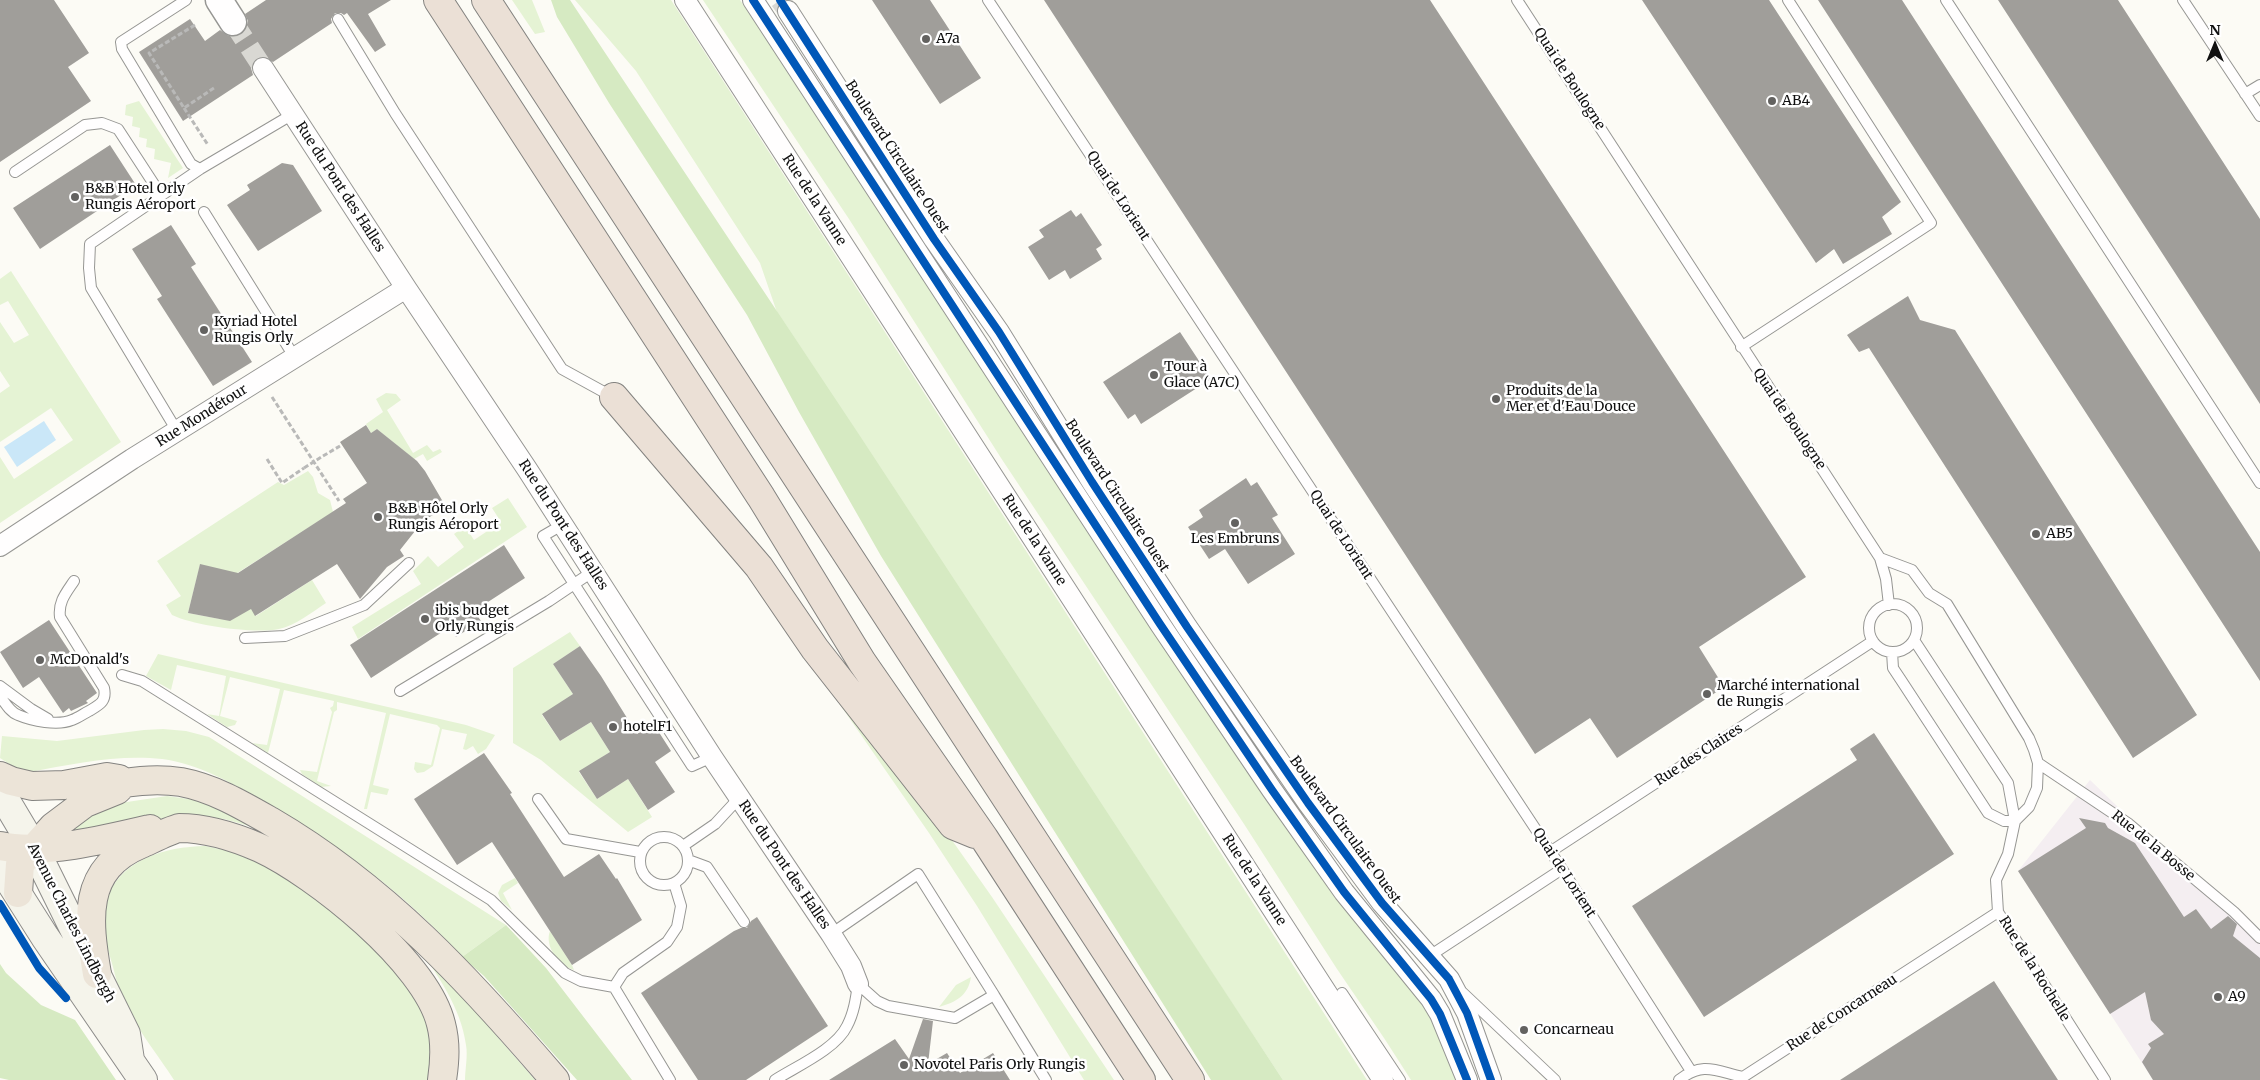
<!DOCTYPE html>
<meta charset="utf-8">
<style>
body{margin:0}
#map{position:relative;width:2260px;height:1080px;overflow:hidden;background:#fcfbf5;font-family:Merriweather,serif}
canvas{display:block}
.north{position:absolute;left:2190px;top:20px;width:50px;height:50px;-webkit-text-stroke:4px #fff;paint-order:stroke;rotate:0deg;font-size:14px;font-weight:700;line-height:20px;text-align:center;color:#101010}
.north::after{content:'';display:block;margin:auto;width:18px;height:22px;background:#101010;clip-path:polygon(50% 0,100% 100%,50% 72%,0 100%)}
</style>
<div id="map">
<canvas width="2260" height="1080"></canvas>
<div class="north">N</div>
</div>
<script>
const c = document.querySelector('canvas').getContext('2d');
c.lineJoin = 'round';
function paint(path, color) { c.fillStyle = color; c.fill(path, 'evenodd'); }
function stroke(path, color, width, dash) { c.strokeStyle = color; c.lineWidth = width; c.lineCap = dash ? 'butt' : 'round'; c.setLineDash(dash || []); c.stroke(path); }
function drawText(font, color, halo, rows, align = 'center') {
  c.font = font + ' Merriweather,serif'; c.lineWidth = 5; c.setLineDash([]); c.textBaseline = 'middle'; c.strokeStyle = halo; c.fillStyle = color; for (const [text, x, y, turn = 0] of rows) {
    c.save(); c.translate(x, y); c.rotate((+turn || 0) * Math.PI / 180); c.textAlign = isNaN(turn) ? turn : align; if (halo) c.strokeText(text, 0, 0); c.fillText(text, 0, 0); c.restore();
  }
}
const industrial = new Path2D(`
 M2090,780L2201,887L2260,939V1080H2153L2018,871Z`);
const green = new Path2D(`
 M512,0H532L545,32L535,34Z
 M575,0H671L1367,1080H1283L780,321L760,263L636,71Z
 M703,0H740L837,144L1227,741L1287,827L1426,1007L1445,1044L1457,1080H1411L1384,1038L1337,969L1244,824L1001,458L849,219Z
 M139,101L183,168L168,178L171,163L154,159L155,149L146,147L147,139L139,137L140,128L132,126L133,117L125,115L126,105Z
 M11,271L121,442L0,523V457L14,479L73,440L51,408L0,442V393L10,386L0,371V322L14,343L29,335L8,301L0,305V279Z
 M386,393L396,394L401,400L387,410L413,453L427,445L433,452L440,449L442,452L427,461L423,454L414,459L377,429L371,433L366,424L383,412L376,399Z
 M621,417L741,557L894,758L992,897L1114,1080H1084L977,906L929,833L757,585L639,444L614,419Z
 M308,471L313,477L318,493L330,500L333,512L231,577L200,565L188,613L220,619L245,599L256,616L312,580L326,603C311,613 296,625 279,629C255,634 195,626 172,615L166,605L181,596L157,561L278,482L284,485Z
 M508,498L527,527L358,639L352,627L421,584L413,571L428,556L438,567L464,547L454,534L465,526L474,540L501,522L492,508Z
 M570,632L580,646L553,664L573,694L542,715L560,741L591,722L610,752L579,772L597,799L628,779L652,817L628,832L541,760L513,743V668Z
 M158,654L466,725L495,735L486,749L478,754L473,746L466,750L463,749L467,734L442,729L433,766L424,772L417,773L414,769L415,762L431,765L440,728L437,725L390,714L373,785L389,789L387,795L371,792L367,809H364L386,713L337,702V710L334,712L317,781L331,786L321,787L302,774L300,770L317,772L332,712L330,708L333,706L334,701L284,690L268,753L252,743L267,745L280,689L230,677L220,716L237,721L235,725L227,727L207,714L219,716L226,676L177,665L171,690L146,676Z
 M163,729L186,731L209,737L506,925L462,957C406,894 339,845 266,803C234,784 199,764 162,759C119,754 72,764 30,772L14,767L0,758L2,736L57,741L144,730Z
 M167,796L210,802L252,817L249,826L224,819L179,816L68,834L84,816L107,805Z
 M205,846L239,853L264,864L327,904L402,974L429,1021L434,1080H174C159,1057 141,1034 128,1010C120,996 117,983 113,967C109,951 101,933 102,915C102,911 105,905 106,901C120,859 165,847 205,846Z
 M515,878L518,883L503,893L512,910L501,901L498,893L502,885Z
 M550,931L572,965L574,970C559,966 544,946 550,931Z
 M416,943L535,1080H465C465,1069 468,1056 466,1045C461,1007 437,975 416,943Z
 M971,977C968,996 956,1002 939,1007L956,985Z`);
const forest = new Path2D(`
 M551,0H570L858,433L1283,1080H1211L881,556L799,412L747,315L609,103L557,17Z
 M506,925L546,968L632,1080H577L484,976L462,957Z
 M0,964L6,973L41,1005L75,1020L116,1080H9L0,1078Z`);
const water = new Path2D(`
 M44,421L56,440L17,467L4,447Z`);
const building = new Path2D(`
 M0,0H54L89,53L68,67L91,101L0,162Z
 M266,0H391L368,14L386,45L375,52L347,13L344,15L341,13H335L331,19L332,23L273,62L263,56L256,58L251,68L253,75L183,121L139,52L190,19L205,41L220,30L227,35L234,37L241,35L246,28L248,21L245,14Z
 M872,0H930L981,78L940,104Z
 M1044,0H1430L1806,577L1699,647L1724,687L1617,758L1590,718L1535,754Z
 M1642,0H1769L1901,202L1882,217L1892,234L1843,264L1834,249L1816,263Z
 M1818,0H1902L2260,552V681Z
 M1998,0H2118L2260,219V404Z
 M110,145L136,185L40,249L13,208Z
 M282,163L293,165L322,211L258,251L227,205L250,190L247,185Z
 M1071,210L1076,217L1081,213L1102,245L1096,249L1102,259L1070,279L1065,270L1049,280L1028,247L1044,237L1039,230Z
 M171,225L196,264L191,267L252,362L213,386L157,299L162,296L132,249Z
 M1908,296L1920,320L1955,330L2197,715L2133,758L1869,348L1859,352L1847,335Z
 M1180,332L1211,379L1141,424L1135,414L1128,419L1103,382Z
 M366,425L371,433L377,429L417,461L425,471L446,507L423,521L400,550L404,556L387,567L360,599L337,564L255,616L251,609L230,621L188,613L200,564L238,573L346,503L343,499L367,483L340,442Z
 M1246,478L1251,486L1257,482L1278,515L1272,518L1295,554L1248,584L1225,549L1209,559L1188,527L1203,517L1199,510Z
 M504,545L525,578L474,611L481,621L456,637L450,627L371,678L350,645Z
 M49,620L97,693L86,701L88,703L71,711L69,708L63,713L39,677L23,688L0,652Z
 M580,646L601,676L637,734L653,723L671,751L655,762L675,792L648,810L628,779L597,799L579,771L610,752L591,722L560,741L542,714L573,694L553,664Z
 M1874,733L1954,854L1704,1017L1632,906L1857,760L1850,749Z
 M484,753L512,793L510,794L564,877L599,854L616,879L617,878L642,920L572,965L492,842L457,865L414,799Z
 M2079,818L2105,823L2108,828L2135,843L2184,917L2196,909L2211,929L2228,916L2237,924L2233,936L2260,958V1080H2153L2142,1062L2151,1048L2148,1044L2164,1034L2151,1020L2145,992L2110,1014L2018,871L2086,828Z
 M757,917L828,1026L746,1080H698L641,993L734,931L741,928H747L751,921Z
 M1994,981L2058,1080H1840Z
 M923,1019L933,1021L928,1064L947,1053L960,1073L993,1053L1010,1080H829L895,1039L909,1059Z`);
const minorTunnel = new Path2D(`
 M780,0L788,11
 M233,22L263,68`);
const path = new Path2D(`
 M195,25L149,53L184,108L214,88
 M184,108L208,145
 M272,397L339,501
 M323,456L340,446
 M267,459L282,483L304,468`);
const service = new Path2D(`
 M186,0L121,42L122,49L191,164L200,169L293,114
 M988,0L1562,869L1691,1071
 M1517,0L1880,558L1886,579L1889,605
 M1946,0L2260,483
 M2183,0L2260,116
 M338,19L395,113L562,369L613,397
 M2245,94L2260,85
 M15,172L85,125L102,123L118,129L161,195
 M204,212L295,358
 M1741,347L1931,223L1788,0
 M177,431L91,288L89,268L90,244L200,169
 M562,525L543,536L692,766L712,757
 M1880,558L1912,570L1929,593L1947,604L2029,738L2034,750L2038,763L2037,788L2029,807L2015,821H2004L1988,813L1901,680L1893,668L1892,652
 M1869 628a24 24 0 1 1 48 0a24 24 0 1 1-48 0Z
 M245,638L285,636L364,605L409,563
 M1914,640L2008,783L2015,821L2008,854L1996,880L1998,912L2105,1080
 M122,675L142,681L491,900L565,973L581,981L614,987L623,973L667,942L677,927L681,906L674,883
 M0,686L31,709L48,719
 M400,691L549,601L592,572
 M0,696C5,703 10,712 18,715C32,721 58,726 72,720C78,718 83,714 89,711C99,705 107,702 104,688L60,617C58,602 66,593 74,581
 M2038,763L2129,824L2234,912L2260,938
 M538,799L566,839L640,852
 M640 861a24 24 0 1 1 48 0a24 24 0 1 1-48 0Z
 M683,846L715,824L739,798
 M1550,852L1873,641
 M688,860L707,867L744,922
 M831,934L918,874L994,995L955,1018L888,1006L877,1001L858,984
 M1428,957L1562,869
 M614,987L670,1080
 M1342,993L1400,1080
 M1463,993L1555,1080
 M994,995L1046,1080
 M775,1080C797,1066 836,1049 847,1026C854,1013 856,998 858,984
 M1679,1080C1703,1061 1716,1071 1743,1077L1998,912`);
const minor = new Path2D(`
 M685,0L1383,1080
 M753,0L1160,624L1272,790L1344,892L1431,999L1440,1014L1467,1080
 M788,11L934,239L999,332L1092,482L1187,627L1308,803L1382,903L1449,979L1467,1013L1491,1080
 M263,68L406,288L527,469L712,757L831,934L851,966L858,984
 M0,546L132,459L406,288`);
const tertiary = new Path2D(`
 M219,0L233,22`);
const secondary = new Path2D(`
 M0,791L34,848L126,1034L130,1060
 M0,866L45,937L143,1080`);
const trunk = new Path2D(`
 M0,776L11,781L32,786L64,785L107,777L119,779L124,783C143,780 162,779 181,782C213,788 242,805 270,821C385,888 470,981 555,1080
 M0,846C42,855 108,839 150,829
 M18,893L20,864L53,827L85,803L117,790L124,783
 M97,974C88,921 81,869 141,844C148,841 175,828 179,828C207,828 235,837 260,848C316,874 426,962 441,1024C446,1043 445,1060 442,1080`);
const motorway = new Path2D(`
 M438,0L761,497L862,662L984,838L1141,1080
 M486,0L1190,1080
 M614,397L759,567L815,649L953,825L975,834`);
const pathBridge = new Path2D(`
 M304,468L323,456`);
const cycleway = new Path2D(`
 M753,0L1160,624L1272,790L1344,892L1431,999L1440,1014L1467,1080
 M780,0L934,239L999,332L1092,482L1187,627L1308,803L1382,903L1449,979L1467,1013L1491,1080
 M0,904L39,968L66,998`);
const markers = [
 [926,39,5,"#636260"],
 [1772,101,5,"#636260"],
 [75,197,5,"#636260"],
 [204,330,5,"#636260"],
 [1154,375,5,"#636260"],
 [1496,399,5,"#636260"],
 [378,517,5,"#636260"],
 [1235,523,5,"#636260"],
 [2036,534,5,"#636260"],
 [425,619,5,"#636260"],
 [40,660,5,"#636260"],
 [1707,694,5,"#636260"],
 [613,727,5,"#636260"],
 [2218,997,5,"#636260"],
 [1524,1030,5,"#636260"],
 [904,1065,5,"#636260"]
];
const poiNames = [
 ["A7a",936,39],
 ["AB4",1782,101],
 ["B&B Hotel Orly",85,189],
 ["Rungis Aéroport",85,205],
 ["Kyriad Hotel",214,322],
 ["Rungis Orly",214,338],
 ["Tour à",1164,367],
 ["Glace (A7C)",1164,383],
 ["Produits de la",1506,391],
 ["Mer et d'Eau Douce",1506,407],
 ["B&B Hôtel Orly",388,509],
 ["Rungis Aéroport",388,525],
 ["AB5",2046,534],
 ["Les Embruns",1235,539,"center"],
 ["ibis budget",435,611],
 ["Orly Rungis",435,627],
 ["McDonald's",50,660],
 ["Marché international",1717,686],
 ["de Rungis",1717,702],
 ["hotelF1",623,727],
 ["A9",2228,997],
 ["Concarneau",1534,1030],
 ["Novotel Paris Orly Rungis",914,1065]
];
const streetNames = [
 ["Quai de Boulogne",1569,79,57],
 ["Boulevard Circulaire Ouest",897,157,57],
 ["Rue du Pont des Halles",340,187,57],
 ["Quai de Lorient",1118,196,57],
 ["Rue de la Vanne",814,200,57],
 ["Rue Mondétour",202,416,-32],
 ["Quai de Boulogne",1789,419,56],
 ["Boulevard Circulaire Ouest",1117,496,57],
 ["Rue du Pont des Halles",563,525,57],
 ["Quai de Lorient",1341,535,57],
 ["Rue de la Vanne",1034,540,57],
 ["Rue des Claires",1699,755,-33],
 ["Boulevard Circulaire Ouest",1345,830,54],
 ["Rue de la Bosse",2153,846,39],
 ["Rue du Pont des Halles",784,865,56],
 ["Quai de Lorient",1564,873,57],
 ["Rue de la Vanne",1254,880,57],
 ["Avenue Charles Lindbergh",71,923,63],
 ["Rue de la Rochelle",2034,969,58],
 ["Rue de Concarneau",1842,1013,-33]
];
paint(industrial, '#f4eef1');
paint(green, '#e5f3d4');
paint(forest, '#d6eac2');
paint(water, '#cae7f8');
paint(building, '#a09e9a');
stroke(minorTunnel, '#d9d8d3', 20, [20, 10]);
stroke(service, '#969693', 12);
stroke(minor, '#969693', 22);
stroke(tertiary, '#969693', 29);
stroke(secondary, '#8d8c8a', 30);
stroke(trunk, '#848380', 30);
stroke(motorway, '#848380', 30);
stroke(path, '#b9b9b8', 3, [5, 2.5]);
stroke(service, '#fffefe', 10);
stroke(minor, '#fffefe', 20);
stroke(tertiary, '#fffefe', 26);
stroke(secondary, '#f5f4eb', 28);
stroke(trunk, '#ece4d8', 28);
stroke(motorway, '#ebe0d6', 28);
stroke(pathBridge, '#b9b9b8', 3, [5, 2.5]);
stroke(cycleway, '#0057b8', 8);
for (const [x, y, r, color] of markers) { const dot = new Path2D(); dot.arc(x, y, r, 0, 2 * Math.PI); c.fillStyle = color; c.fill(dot); stroke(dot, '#fff', 2); }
drawText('14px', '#101010', '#fff', poiNames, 'left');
drawText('14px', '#101010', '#fff', streetNames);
</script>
